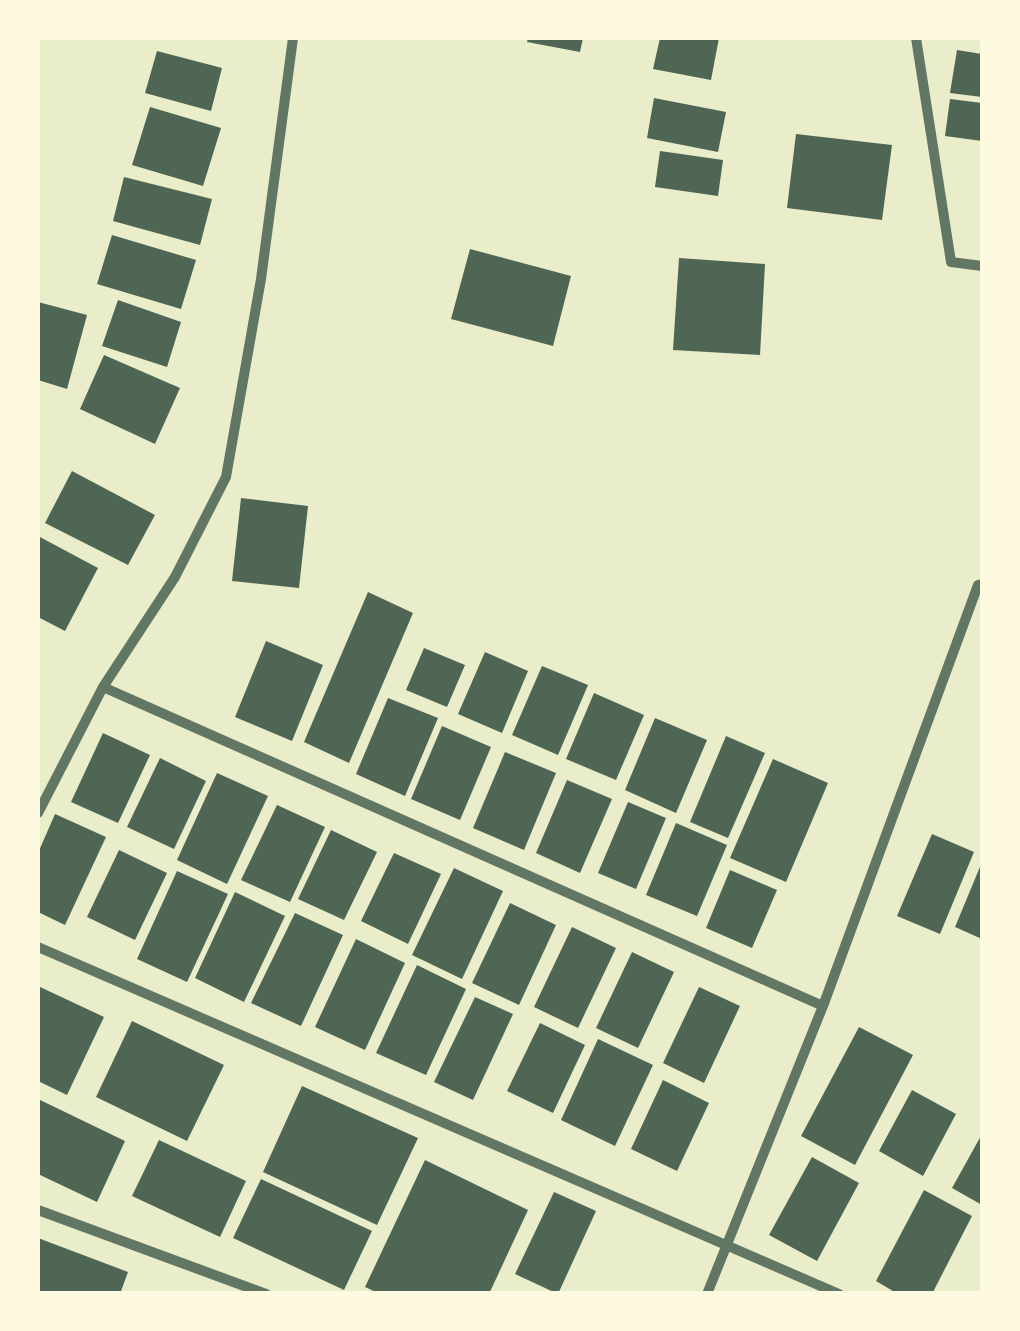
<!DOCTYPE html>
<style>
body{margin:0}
#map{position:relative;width:1020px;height:1331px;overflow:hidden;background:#e9edc9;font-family:"IBM Plex Serif",serif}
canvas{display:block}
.frame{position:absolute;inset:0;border:40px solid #fefae0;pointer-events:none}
</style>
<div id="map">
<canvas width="1020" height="1331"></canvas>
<div class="frame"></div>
</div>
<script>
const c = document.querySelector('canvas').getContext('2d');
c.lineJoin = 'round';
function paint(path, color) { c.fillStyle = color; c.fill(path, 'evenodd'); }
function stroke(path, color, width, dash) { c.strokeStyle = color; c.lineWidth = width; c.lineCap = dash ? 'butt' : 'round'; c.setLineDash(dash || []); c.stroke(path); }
const building = new Path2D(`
 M528,38H583L580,52L527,42Z
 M660,38H719L711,80L653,69Z
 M957,50L982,54V97L950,93Z
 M157,51L222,68L211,111L145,93Z
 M654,98L726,112L718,152L647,138Z
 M950,99L982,103V141L945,136Z
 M150,107L221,128L203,186L132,165Z
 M796,134L892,145L882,220L787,208Z
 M660,151L723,160L718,196L655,187Z
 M124,177L212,199L200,245L113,221Z
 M112,235L196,260L181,309L97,284Z
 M470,249L571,276L553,346L451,319Z
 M679,258L765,264L760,355L673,350Z
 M118,300L181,322L167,367L102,346Z
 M38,302L87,315L67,389L38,380Z
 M104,355L180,388L155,444L80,409Z
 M72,471L155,515L128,565L45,523Z
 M241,498L308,506L299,588L232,581Z
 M38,536L98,568L65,631L38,617Z
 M368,592L413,613L349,763L304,742Z
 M266,641L323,665L292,741L235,717Z
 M424,648L465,665L447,707L406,690Z
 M485,652L528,671L502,733L458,714Z
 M542,666L588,685L558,755L512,735Z
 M594,693L644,715L616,780L566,759Z
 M388,698L438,718L405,796L356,774Z
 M655,718L707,740L676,813L625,790Z
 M442,726L491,747L460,820L411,799Z
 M103,733L150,755L118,823L71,802Z
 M726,736L765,753L728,838L690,822Z
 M505,752L556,773L524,850L473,828Z
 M160,758L206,781L174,849L127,827Z
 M773,759L828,783L786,882L730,858Z
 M217,773L268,796L227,884L177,860Z
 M567,780L612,799L580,873L536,853Z
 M628,802L666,818L636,889L598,873Z
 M277,805L325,827L290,902L241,880Z
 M55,814L106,837L65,925L38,912V853Z
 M676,823L727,845L697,916L646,895Z
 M331,830L377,852L344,920L298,899Z
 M932,834L974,852L940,934L897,916Z
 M119,850L167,873L135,940L87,917Z
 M394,853L441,874L408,944L361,921Z
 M982,862V939L955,927Z
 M454,868L503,891L462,979L412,955Z
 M730,870L777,890L752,948L706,928Z
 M177,871L228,894L187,982L137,959Z
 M235,892L285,916L244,1002L195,978Z
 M510,903L556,925L519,1005L472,983Z
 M295,913L343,935L301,1026L251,1003Z
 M572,927L616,948L578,1028L534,1007Z
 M356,939L405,963L365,1050L315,1027Z
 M632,952L674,972L638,1048L596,1028Z
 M417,965L466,989L426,1075L376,1053Z
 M38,986L104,1017L67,1095L38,1081Z
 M699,987L740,1006L704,1083L663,1063Z
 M475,997L513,1014L473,1100L434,1082Z
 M132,1021L224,1065L187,1141L96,1097Z
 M540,1023L585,1045L553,1113L507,1091Z
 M859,1027L913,1055L855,1165L801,1136Z
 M598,1039L653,1065L615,1146L561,1120Z
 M663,1080L709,1103L677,1171L631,1149Z
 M302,1086L418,1138L377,1225L263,1172Z
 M912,1090L956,1114L923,1176L879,1151Z
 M38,1099L125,1141L97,1202L38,1174Z
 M982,1134V1205L952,1188Z
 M159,1140L246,1181L220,1237L132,1196Z
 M812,1157L859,1183L817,1261L769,1235Z
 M425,1160L528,1210L489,1294H380L365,1287Z
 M261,1179L372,1231L344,1290L233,1238Z
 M924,1190L972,1216L932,1294H898L876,1281Z
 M554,1192L596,1211L558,1294L515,1274Z
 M38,1238L128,1272L120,1294H38Z`);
const minor = new Path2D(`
 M916,38L951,262L982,266
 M103,687L823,1006
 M38,813L103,687L175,577L226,477L261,279L293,38
 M38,947L839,1294
 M38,1210L266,1294
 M707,1294L823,1006L978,585L982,584`);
paint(building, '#4f6655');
stroke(minor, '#617663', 10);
</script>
